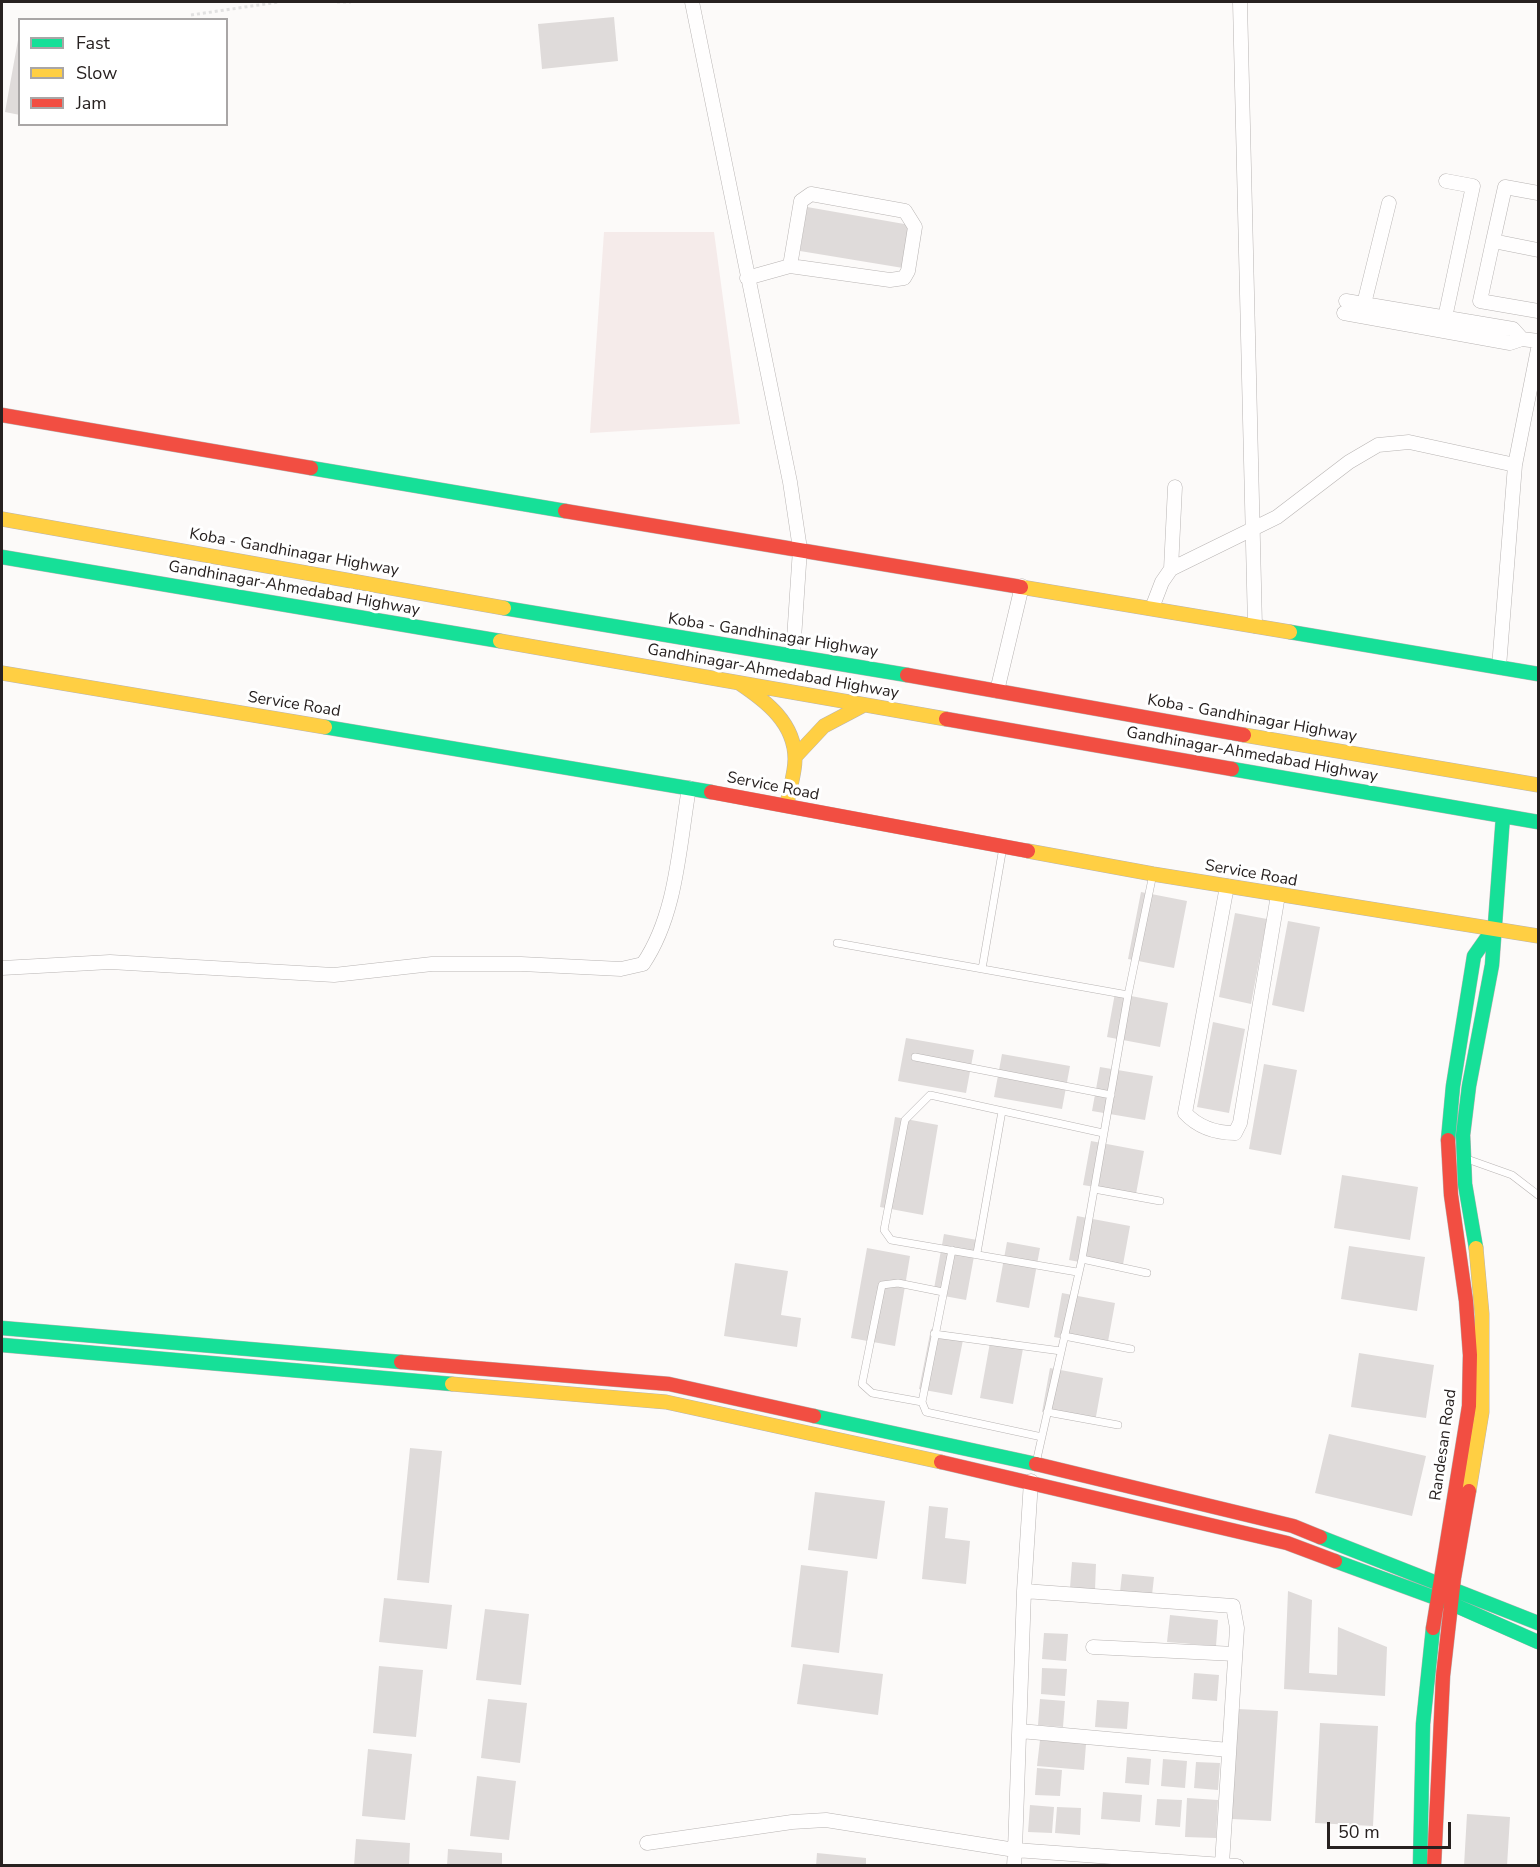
<!DOCTYPE html>
<style>
body{margin:0}
#map{position:relative;width:1540px;height:1867px;overflow:hidden;background:#fcfaf9;font-family:"Nunito Sans",sans-serif}
canvas{display:block}
.frame{position:absolute;inset:0;border:3px solid #272120;pointer-events:none}
.legend{position:absolute;left:18px;top:18px;width:210px;height:108px;box-sizing:border-box;background:#fff;border:2px solid #a9a6a6;margin:0;padding:8px 10px;list-style:none;font-size:18px;color:#272120}
.legend li{display:flex;align-items:center;gap:12px;height:30px}
.legend b{width:30px;border:2px solid #a9a6a6}
.scale{position:absolute;left:1327px;top:1822px;width:124px;height:27px;box-sizing:border-box;border:3px solid #272120;border-top:0;padding-left:8px;font-size:18px;line-height:21px;white-space:nowrap;color:#272120;-webkit-text-stroke:4px #fff;paint-order:stroke}
</style>
<div id="map">
<canvas width="1540" height="1867"></canvas>
<div class="frame"></div>
<ul class="legend">
<li><b style="height:8px;background:#16e098"></b>Fast</li>
<li><b style="height:8px;background:#ffcf43"></b>Slow</li>
<li><b style="height:8px;background:#f24e42"></b>Jam</li>
</ul>
<div class="scale">50 m</div>
</div>
<script>
const c = document.querySelector('canvas').getContext('2d');
c.lineJoin = 'round';
function paint(path, color) { c.fillStyle = color; c.fill(path, 'evenodd'); }
function stroke(path, color, width, dash) { c.strokeStyle = color; c.lineWidth = width; c.lineCap = dash ? 'butt' : 'round'; c.setLineDash(dash || []); c.stroke(path); }
function drawText(font, color, halo, rows, align = 'center') {
  c.font = font + ' "Nunito Sans",sans-serif'; c.lineWidth = 6; c.setLineDash([]); c.textBaseline = 'middle'; c.strokeStyle = halo; c.fillStyle = color; for (const [text, x, y, turn = 0] of rows) {
    c.save(); c.translate(x, y); c.rotate((+turn || 0) * Math.PI / 180); c.textAlign = isNaN(turn) ? turn : align; if (halo) c.strokeText(text, 0, 0); c.fillText(text, 0, 0); c.restore();
  }
}
const built = new Path2D(`
 M604,232H714L740,424L590,433Z`);
const building = new Path2D(`
 M614,17L618,61L542,69L538,24Z
 M18,40H20V115L5,112Z
 M807,207L910,225L903,268L800,251Z
 M1141,892L1187,901L1174,968L1128,959Z
 M1235,913L1267,919L1251,1004L1219,997Z
 M1288,921L1320,927L1304,1012L1272,1005Z
 M1115,993L1168,1003L1160,1047L1107,1037Z
 M1213,1022L1245,1029L1229,1113L1197,1107Z
 M906,1038L974,1050L966,1093L898,1081Z
 M1002,1054L1070,1066L1062,1109L994,1097Z
 M1264,1064L1297,1070L1281,1155L1249,1149Z
 M1100,1067L1153,1076L1145,1120L1092,1111Z
 M895,1117L938,1125L923,1215L880,1207Z
 M1091,1141L1144,1151L1136,1194L1083,1185Z
 M1342,1175L1418,1187L1410,1240L1334,1228Z
 M1077,1216L1130,1226L1122,1270L1069,1260Z
 M944,1234L977,1240L966,1300L933,1294Z
 M1007,1242L1040,1248L1029,1308L996,1302Z
 M1349,1246L1425,1257L1417,1311L1341,1299Z
 M867,1248L910,1256L895,1346L851,1338Z
 M735,1263L788,1271L781,1315L801,1318L797,1347L724,1336Z
 M1062,1293L1115,1303L1107,1347L1054,1337Z
 M931,1329L964,1335L952,1395L919,1389Z
 M991,1337L1024,1343L1013,1404L980,1398Z
 M1359,1353L1434,1365L1426,1418L1351,1407Z
 M1050,1368L1103,1378L1095,1422L1042,1412Z
 M1329,1434L1426,1456L1412,1516L1315,1493Z
 M410,1448L442,1451L429,1583L397,1580Z
 M815,1492L885,1501L877,1559L808,1550Z
 M929,1506L948,1508L945,1538L970,1541L966,1584L922,1579Z
 M1072,1562L1096,1564L1095,1590L1070,1588Z
 M801,1565L848,1571L839,1653L791,1647Z
 M1122,1574L1154,1577L1152,1595L1120,1592Z
 M1288,1591L1312,1600L1309,1673L1337,1675L1338,1627L1387,1647L1385,1696L1284,1689Z
 M384,1598L452,1605L447,1649L379,1642Z
 M485,1609L529,1614L521,1685L476,1680Z
 M1170,1615L1218,1620L1216,1646L1167,1642Z
 M1044,1633L1068,1634L1066,1661L1042,1659Z
 M803,1664L883,1674L878,1715L797,1704Z
 M379,1666L423,1670L416,1737L373,1733Z
 M1042,1668L1067,1669L1065,1696L1041,1694Z
 M1194,1673L1219,1675L1217,1701L1192,1699Z
 M488,1699L527,1703L520,1763L481,1758Z
 M1040,1699L1065,1701L1063,1727L1038,1725Z
 M1097,1700L1129,1702L1127,1729L1095,1727Z
 M1238,1709L1278,1711L1271,1821L1232,1819Z
 M1320,1723L1378,1726L1373,1826L1315,1823Z
 M1040,1740L1086,1744L1084,1770L1037,1766Z
 M368,1749L412,1754L405,1820L362,1816Z
 M1127,1757L1151,1759L1149,1785L1125,1783Z
 M1163,1759L1187,1761L1185,1788L1161,1786Z
 M1196,1762L1220,1763L1218,1790L1194,1788Z
 M1037,1768L1062,1770L1060,1796L1035,1795Z
 M477,1776L516,1781L509,1840L470,1836Z
 M1103,1792L1142,1795L1140,1822L1101,1819Z
 M1187,1798L1218,1800L1216,1838L1185,1837Z
 M1157,1799L1182,1800L1180,1827L1155,1825Z
 M1030,1805L1054,1807L1052,1833L1028,1832Z
 M1057,1807L1081,1808L1080,1835L1055,1833Z
 M1467,1814L1510,1817L1507,1866H1464Z
 M356,1839L410,1843L409,1866H354Z
 M448,1849L502,1853V1866H447Z
 M817,1853L866,1858V1866H816Z`);
const path = new Path2D(`
 M337,2H351
 M191,15L279,2`);
const lane = new Path2D(`
 M837,943L1128,995
 M982,969L1003,847
 M915,1057L1111,1095
 M1467,1159L1512,1175L1538,1195
 M1094,1189L1160,1201
 M952,1250L922,1402L926,1412L1042,1437
 M977,1253L1002,1111
 M1082,1259L1147,1273
 M1077,1272L891,1240L884,1230L905,1120L930,1095L1103,1133
 M934,1334L1061,1351
 M1064,1336L1131,1349
 M922,1402L872,1393L862,1384L882,1285L898,1283L943,1292
 M1047,1412L1118,1425
 M1036,1463L1082,1259L1128,995L1153,874`);
const street = new Path2D(`
 M692,2L790,482L800,549L793,654
 M1240,2L1255,626
 M1493,241L1505,187L1538,193
 M1538,250L1493,241L1480,301L1538,311
 M747,278L790,266L890,280L904,278L908,271L915,227L905,211L811,194L801,201L790,266
 M1346,301L1513,329L1522,339
 M1362,312L1389,203
 M1344,313L1510,343L1522,339L1538,341
 M1443,327L1473,186L1446,181
 M1171,569L1175,487
 M1152,608L1162,582L1171,569L1277,517L1349,462L1378,445L1409,442L1515,465
 M1499,667L1515,465L1538,349
 M997,691L1022,586
 M1227,886L1185,1113C1198,1127 1215,1133 1235,1133L1240,1123L1278,895
 M2,968L110,962L334,975L432,964H521L621,969L643,964C677,914 679,846 689,788
 M1031,1481L1024,1591L1015,1850L1237,1866
 M1024,1591L1233,1606L1237,1628L1222,1864
 M1093,1647L1235,1654
 M1020,1731L1229,1750
 M647,1843L792,1822L826,1820L1015,1850L1014,1866`);
const fast = new Path2D(`
 M311,468L565,511
 M2,557L500,641
 M504,608L907,675
 M1290,632L1538,674
 M325,727L711,792
 M1232,769L1538,822
 M1448,1140L1453,1086L1474,956L1493,929
 M1476,1248L1465,1184L1463,1135L1469,1086L1492,965L1503,816
 M2,1328L401,1362
 M2,1345L452,1384
 M814,1416L1036,1464
 M1320,1537L1538,1623
 M1335,1561L1452,1604L1538,1642
 M1420,1866L1423,1724L1433,1628`);
const slow = new Path2D(`
 M2,519L504,608
 M1021,587L1290,632
 M500,641L946,719
 M2,673L325,727
 M739,683C766,701 795,723 795,759C795,774 789,790 787,805
 M1244,735L1538,785
 M795,757L824,726L862,706
 M1028,851L1153,874L1538,936
 M452,1384L666,1402L941,1462
 M1469,1491L1482,1412V1314L1476,1248`);
const jam = new Path2D(`
 M2,415L311,468
 M565,511L1021,587
 M907,675L1244,735
 M946,719L1232,769
 M711,792L1028,851
 M401,1362L669,1384L814,1416
 M941,1462L1287,1543L1335,1561
 M1036,1464L1293,1526L1320,1537
 M1433,1628L1469,1406L1470,1355L1466,1301L1451,1195L1448,1140
 M1434,1866L1443,1676L1454,1578L1469,1491`);
const streetNames = [
 ["Koba - Gandhinagar Highway",294,553,10],
 ["Gandhinagar-Ahmedabad Highway",294,589,10],
 ["Koba - Gandhinagar Highway",773,636,9],
 ["Gandhinagar-Ahmedabad Highway",773,672,10],
 ["Service Road",294,705,9],
 ["Koba - Gandhinagar Highway",1252,719,10],
 ["Gandhinagar-Ahmedabad Highway",1252,755,10],
 ["Service Road",773,787,11],
 ["Service Road",1251,874,10],
 ["Randesan Road",1444,1445,-82]
];
paint(built, '#f5ebea');
paint(building, '#dfdbda');
stroke(lane, '#b8b4b3', 8);
stroke(street, '#b8b4b3', 15);
stroke(fast, '#b8b4b3', 15);
stroke(slow, '#b8b4b3', 15);
stroke(jam, '#b8b4b3', 15);
stroke(path, '#e2e1e1', 3, [3, 3]);
stroke(lane, '#fffefe', 7);
stroke(street, '#fffefe', 14);
stroke(fast, '#16e098', 14);
stroke(slow, '#ffcf43', 14);
stroke(jam, '#f24e42', 14);
drawText('16px', '#272120', '#fff', streetNames);
</script>
